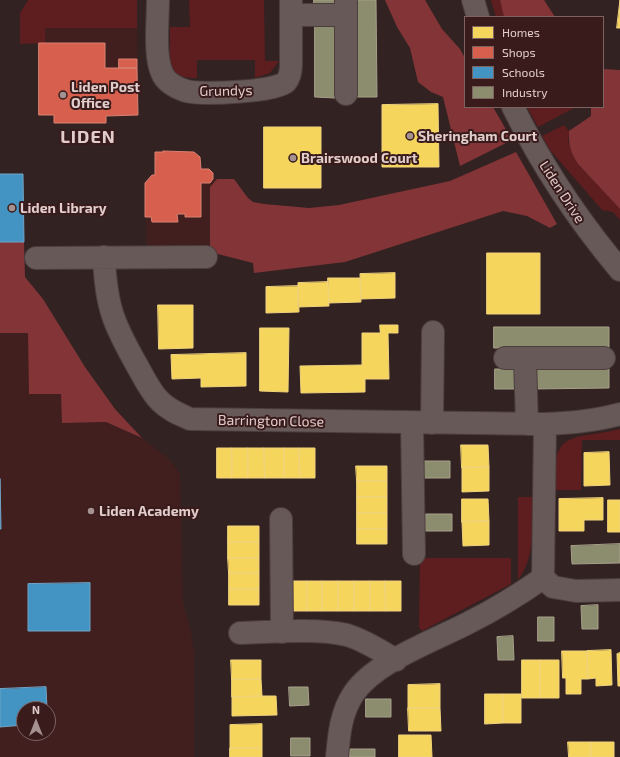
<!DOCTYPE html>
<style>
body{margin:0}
#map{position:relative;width:620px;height:757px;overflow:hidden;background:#322222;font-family:"Exo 2",sans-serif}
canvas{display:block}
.legend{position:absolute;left:464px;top:16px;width:140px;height:92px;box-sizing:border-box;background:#391b1b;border:1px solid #7c6261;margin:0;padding:5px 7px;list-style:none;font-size:12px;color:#e1cdcb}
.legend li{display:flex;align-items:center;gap:8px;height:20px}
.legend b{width:20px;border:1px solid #7c6261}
.north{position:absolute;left:16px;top:701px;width:40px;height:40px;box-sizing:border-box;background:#391b1b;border:1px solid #7c6261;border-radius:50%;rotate:0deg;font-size:11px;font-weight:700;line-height:16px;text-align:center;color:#e1cdcb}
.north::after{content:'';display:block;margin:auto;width:14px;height:18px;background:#a49190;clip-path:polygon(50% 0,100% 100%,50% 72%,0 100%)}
</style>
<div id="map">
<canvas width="620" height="757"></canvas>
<ul class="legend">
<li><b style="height:11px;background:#f6d55c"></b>Homes</li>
<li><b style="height:11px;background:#d6604d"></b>Shops</li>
<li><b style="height:11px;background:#4393c3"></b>Schools</li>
<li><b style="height:11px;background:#8c8c6e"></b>Industry</li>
</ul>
<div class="north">N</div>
</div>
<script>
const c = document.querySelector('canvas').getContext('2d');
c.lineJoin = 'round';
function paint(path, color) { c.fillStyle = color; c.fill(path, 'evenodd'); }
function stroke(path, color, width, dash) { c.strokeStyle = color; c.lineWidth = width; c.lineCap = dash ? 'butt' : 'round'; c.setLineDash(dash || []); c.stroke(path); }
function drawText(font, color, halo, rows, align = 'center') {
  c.font = font + ' "Exo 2",sans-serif'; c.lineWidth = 4; c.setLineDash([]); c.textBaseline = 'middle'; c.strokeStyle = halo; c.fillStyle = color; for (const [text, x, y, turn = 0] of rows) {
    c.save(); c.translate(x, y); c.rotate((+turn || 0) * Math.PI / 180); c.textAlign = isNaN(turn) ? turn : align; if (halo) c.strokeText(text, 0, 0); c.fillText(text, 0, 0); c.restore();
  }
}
const built = new Path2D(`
 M45,28H137L138,115L106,116V123H54L53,115H39V43H45Z
 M163,151L194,152L200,157L201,168L209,169L213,173V179H217L210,187V248L147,249L145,183L152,175L155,174Z
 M0,333H28L62,394V423L106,422L142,438L168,458L180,473L183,602L191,632L194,652V757H0ZM24,709H48V733H24Z`);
const green = new Path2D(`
 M28,0H137V28H45V43L20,44V13Z
 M189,0H264L265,61H279L270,73L255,78V60H197V78C185,78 177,77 170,66V27H190Z
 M491,0H500L504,17H496Z
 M527,107H576L538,127Z
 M564,125L569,131L568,141L578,164L620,209V220L613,212L602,210L550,150L542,136Z
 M620,429V440H582L581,490H554C553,427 571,441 620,429Z
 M518,497H532C532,526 536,556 518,580Z
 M420,558H511V584L422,631L419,627Z`);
const forest = new Path2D(`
 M385,0H425L442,29L460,49L465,58V107H493L512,140L460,166L443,97L431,92L418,82L410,48L397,27Z
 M500,0H544L555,17H504Z
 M603,69L620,70V209L578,164C571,153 568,144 569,131L591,116V107H603Z
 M516,152L557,224L550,228L527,216L503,211L345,262L254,273L253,263L210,252V187L217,179H234L248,198L253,202L264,204L309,208L339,205L450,181Z
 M0,242H24L25,277L43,299L85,367L115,409L142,438L106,422L62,423L61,394H29L28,333H0Z`);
const homes = new Path2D(`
 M620,0V28H617Z
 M438,104L439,167H382V105Z
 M264,127H321V188H264Z
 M487,253H540V314H487Z
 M395,273V298L361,299L360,274Z
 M328,278H360L361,302L329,303Z
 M328,282L329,306L298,307V283Z
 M298,286L299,312L266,313V287Z
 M158,305H193V348L159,349Z
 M380,325H398V333H388L389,379H365V392L301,393L300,366L362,365V333H380Z
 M260,328H289L288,392L260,391Z
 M246,353V386L201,387V378L172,379L171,355Z
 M461,445H488L489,467L462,468Z
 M217,448H232V478H217Z
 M232,448H248V478H232Z
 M248,448H264L265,478H248Z
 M264,448H284V478H265Z
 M284,448H299L300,478H284Z
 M299,448H315V478H300Z
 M609,452L610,485L584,486V453Z
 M356,466H387V481H357Z
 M489,467V491L462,492V468Z
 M357,481H387V497H357Z
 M357,497H387V513H357Z
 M603,498V520H584V531H559V499Z
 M462,499H488L489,521L462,522Z
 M608,500H620V532H608Z
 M357,513H387V529H357Z
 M489,521V545L463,546L462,522Z
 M228,526H259V542H228Z
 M357,529H387V544H357Z
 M228,542H259V558H228Z
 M228,558H259V573H229Z
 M229,573H259V589H229Z
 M293,581H307V611H293Z
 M307,581H322V611H307Z
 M322,581H338V611H322Z
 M338,581H354V611H338Z
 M354,581H370V611H354Z
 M370,581H385L386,611H370Z
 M385,581H401V611H386Z
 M229,589H259V605H229Z
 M611,650L612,685L596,686V678L588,679L587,651Z
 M562,651H587L588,679H581V694H566V678H563Z
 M620,653V686H618L617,654Z
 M231,660H261V679H232Z
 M522,660H540V698H522Z
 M540,660H559V698H540Z
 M232,679H261L262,696L232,697Z
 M440,684V708H408V685Z
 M485,694H503V723L485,724Z
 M503,694H521V723H503Z
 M262,696H276L277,715L232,716V697Z
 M408,708H440L441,731H409Z
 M262,724V748H230V725Z
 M399,735H431L432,757H399Z
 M568,742H591V757H569Z
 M591,742H614V757H591Z
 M230,748H262V757H230Z`);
const shops = new Path2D(`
 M39,43H105V68H137L138,115L106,116V123H54V115H39Z
 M119,59H137V68H119Z
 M163,151L194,152L200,157L201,169H209L213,173V179L210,183H201V217H185V214H177L178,222H152L151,217H145V183L152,175H155V152H163Z`);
const schools = new Path2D(`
 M0,174H23L24,242H0Z
 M0,479L1,529H0Z
 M90,583V631H28V584Z
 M46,687L47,709H24V725L0,727V689Z`);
const industry = new Path2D(`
 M314,0H335V6H314Z
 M356,0H376L377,97H357Z
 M315,24H336L335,98L315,97Z
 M494,327H609V348H494Z
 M609,368V388L533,389L532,369Z
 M495,369H516V389H495Z
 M424,461H450V478H424Z
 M426,514H452V531H426Z
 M620,544V563L572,564L571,546Z
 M598,605V629H582L581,606Z
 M538,617H554V641H538Z
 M513,636L514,660H498L497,637Z
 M289,687H308L309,705L290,706Z
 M366,699H391V717H366Z
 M291,738H310V756H291Z
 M350,749H375V757H350Z`);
const minor = new Path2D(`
 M158,0C158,21 154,55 162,73C166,83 177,88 186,91C201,95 276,92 286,82C290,77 291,70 291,64V0
 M473,0L478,17
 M291,15H346
 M346,94V0
 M513,107C542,166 578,220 620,270
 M104,257C106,308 114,325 139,369C145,380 152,394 161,402C169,410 179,414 190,419L545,424C570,423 595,421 620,414
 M36,258L206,257
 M505,358H604
 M525,358L527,424
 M412,423L414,554
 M432,423L433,332
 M281,519L282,632
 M543,578L553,587L576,591L620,590
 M240,633C270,632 319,628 347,635C364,640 381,651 396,660
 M337,757C339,734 341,712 354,693C376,661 436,640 470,622C496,609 520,594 543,578L545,424`);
const markers = [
 [63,95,4,"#a49190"],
 [410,136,4,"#a49190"],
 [293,158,4,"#a49190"],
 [12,208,4,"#a49190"],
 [91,511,4,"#a49190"]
];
const poiNames = [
 ["Liden Post",71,87],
 ["Office",71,103],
 ["Sheringham Court",418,136],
 ["Brairswood Court",301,158],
 ["Liden Library",20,208],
 ["Liden Academy",99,511]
];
const streetNames = [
 ["Grundys",226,91,-1],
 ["Liden Drive",562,192,57],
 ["Barrington Close",271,421,1]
];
const districtNames = [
 ["LIDEN",88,137]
];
paint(built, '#411f1f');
paint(green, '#5e1d1f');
paint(forest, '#833436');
paint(homes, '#f6d55c');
stroke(homes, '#f0d37d', 1);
paint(shops, '#d6604d');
stroke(shops, '#d98173', 1);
paint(schools, '#4393c3');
stroke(schools, '#72a4c5', 1);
paint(industry, '#8c8c6e');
stroke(industry, '#a6a08a', 1);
stroke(minor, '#4d3e3e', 24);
stroke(minor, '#665958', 22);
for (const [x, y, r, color] of markers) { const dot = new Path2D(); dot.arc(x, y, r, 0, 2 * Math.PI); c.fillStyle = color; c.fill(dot); stroke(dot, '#391b1b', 1.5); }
drawText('bold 14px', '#e1cdcb', '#391b1b', poiNames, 'left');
drawText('14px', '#e1cdcb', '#391b1b', streetNames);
c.letterSpacing = '1px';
drawText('bold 18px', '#e1cdcb', '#391b1b', districtNames);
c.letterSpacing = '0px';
</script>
